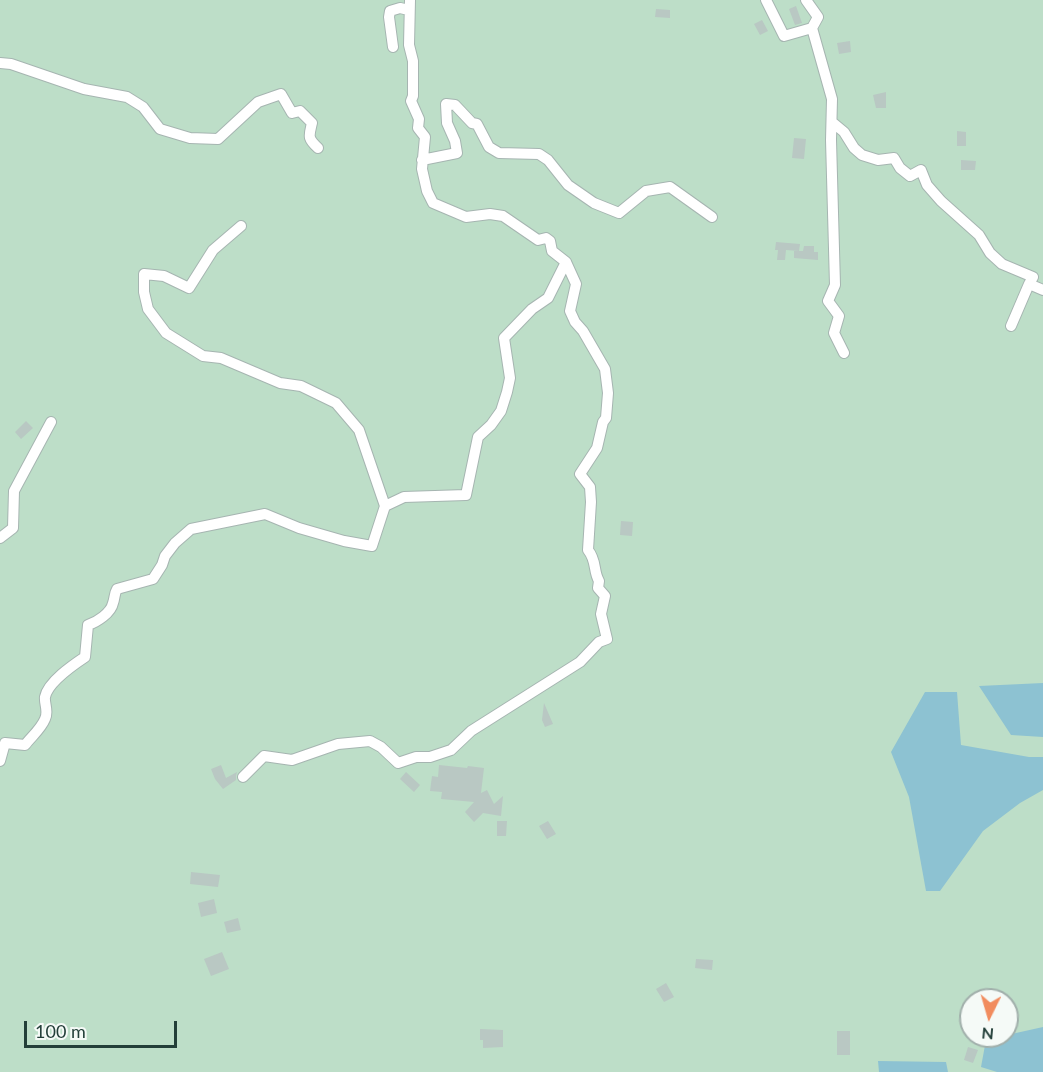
<!DOCTYPE html>
<style>
body{margin:0}
#map{position:relative;width:1043px;height:1072px;overflow:hidden;background:#e4edea;font-family:Lato,sans-serif}
canvas{display:block}
.north{position:absolute;left:959px;top:988px;width:60px;height:60px;box-sizing:border-box;background:#f5faf7;border:2px solid #a1afab;border-radius:50%;rotate:185deg;font-size:16px;font-weight:700;line-height:24px;text-align:center;color:#233f39}
.north::after{content:'';display:block;margin:auto;width:21px;height:27px;background:#f18c5e;clip-path:polygon(50% 0,100% 100%,50% 72%,0 100%)}
.scale{position:absolute;left:24px;top:1021px;width:153px;height:27px;box-sizing:border-box;border:3px solid #233f39;border-top:0;padding-left:8px;font-size:18px;line-height:21px;white-space:nowrap;color:#233f39;-webkit-text-stroke:4px #f5faf7;paint-order:stroke}
</style>
<div id="map">
<canvas width="1043" height="1072"></canvas>
<div class="north">N</div>
<div class="scale">100 m</div>
</div>
<script>
const c = document.querySelector('canvas').getContext('2d');
c.lineJoin = 'round';
function paint(path, color) { c.fillStyle = color; c.fill(path, 'evenodd'); }
function stroke(path, color, width, dash) { c.strokeStyle = color; c.lineWidth = width; c.lineCap = dash ? 'butt' : 'round'; c.setLineDash(dash || []); c.stroke(path); }
const green = new Path2D(`
 M0,0H1043V1072H0ZM971,1000H1007V1036H971Z`);
const water = new Path2D(`
 M1043,683V737L1011,735L979,686Z
 M925,692H957L961,745L1029,757H1043V790L1020,803L983,831L940,891H926L909,797L891,752Z
 M1043,1027V1072H997L981,1067L986,1040L1007,1036V1035Z
 M878,1061L946,1062L948,1072H879Z`);
const building = new Path2D(`
 M796,6L802,23L795,25L789,9Z
 M656,9L670,10V18L655,17Z
 M762,20L768,31L760,35L754,24Z
 M850,41L851,52L839,54L837,43Z
 M886,92V108H876L873,95Z
 M957,131L966,132V146H957Z
 M794,138L806,139L804,159L792,158Z
 M961,160L976,161L975,170H961Z
 M776,242L800,244L799,251L786,250L785,260H777L778,250H775Z
 M804,246H814V252H818V260L794,258V251H803Z
 M26,421L33,428L21,439L15,432Z
 M621,521L633,522L632,536L620,535Z
 M544,703L553,724L545,727L542,720Z
 M221,765L226,778L237,772L236,776V780L223,789L215,779L211,769Z
 M439,765L467,768L468,766L484,768L481,793L487,790L494,804L503,796L501,816L483,813L474,822L465,812L474,802L441,799L442,792L430,791L432,776L438,777Z
 M406,772L420,785L414,792L400,779Z
 M497,821H507L506,836H497Z
 M548,821L556,834L547,839L539,826Z
 M191,872L220,875L218,887L190,884Z
 M214,899L217,913L201,917L198,903Z
 M238,918L241,930L227,933L224,922Z
 M222,952L229,969L211,976L204,959Z
 M696,959L713,960L712,970L695,968Z
 M666,983L674,997L664,1002L656,989Z
 M480,1029L503,1030V1047L483,1048V1040H480Z
 M837,1031H850V1055H837Z
 M968,1047L978,1050L973,1063L964,1060Z`);
const minor = new Path2D(`
 M766,0L784,36L812,28L832,99L831,140L835,285L828,301L839,316L834,333L844,353
 M806,0L818,17L812,28
 M393,47L389,17L390,11L400,8L409,10
 M0,63L11,64L84,89L127,97L143,107L160,129L190,138L218,139L258,102L281,94L292,113L300,111L312,123C309,136 307,138 318,148
 M832,122L844,132L854,148L862,155L878,160L894,158L900,168L910,176L921,170L927,185L941,201L979,235L990,253L1002,264L1033,277L1029,284
 M422,160L457,153L455,141L447,123L446,104L455,105L472,123L477,124L489,147L499,153L539,154L548,160L568,185L594,203L619,213L646,191L670,187L712,217
 M241,226L213,250L189,288L164,276L144,274V292L148,309L166,333L203,356L221,358L280,383L301,386L336,403L359,430L385,506
 M1011,326L1029,284L1043,290
 M0,538L13,528L14,491L51,422
 M0,761L5,743L25,745C31,737 41,729 45,719C49,711 44,704 45,697C48,682 73,665 85,657L88,625C97,622 111,613 113,603C115,598 114,594 117,589L153,579L162,565L165,556L175,543L191,529L265,514L299,528L344,541L372,546L385,506L404,497L466,495L478,437L491,425L501,411L507,392L510,378L504,338L532,309L548,298L566,262L552,251L550,241L546,238L538,240L503,216L490,214L466,217L433,203L427,191L422,169L425,137L418,128L419,119L411,101L413,96V61L409,45L410,0
 M243,777L264,756L292,760L338,744L370,741L381,747L398,763L416,757H430L451,750L471,731L580,662L599,642L607,639L601,614L605,596L598,588L599,581C593,571 597,561 588,550L591,502L590,487L580,474L597,448L603,422L606,418L608,393L605,369L583,331L575,322L570,311L576,284L566,262`);
paint(green, '#bddec8');
paint(water, '#8dc2d2');
paint(building, '#b9c8c3');
stroke(minor, '#a6b5b1', 12);
stroke(minor, '#fff', 10);
</script>
